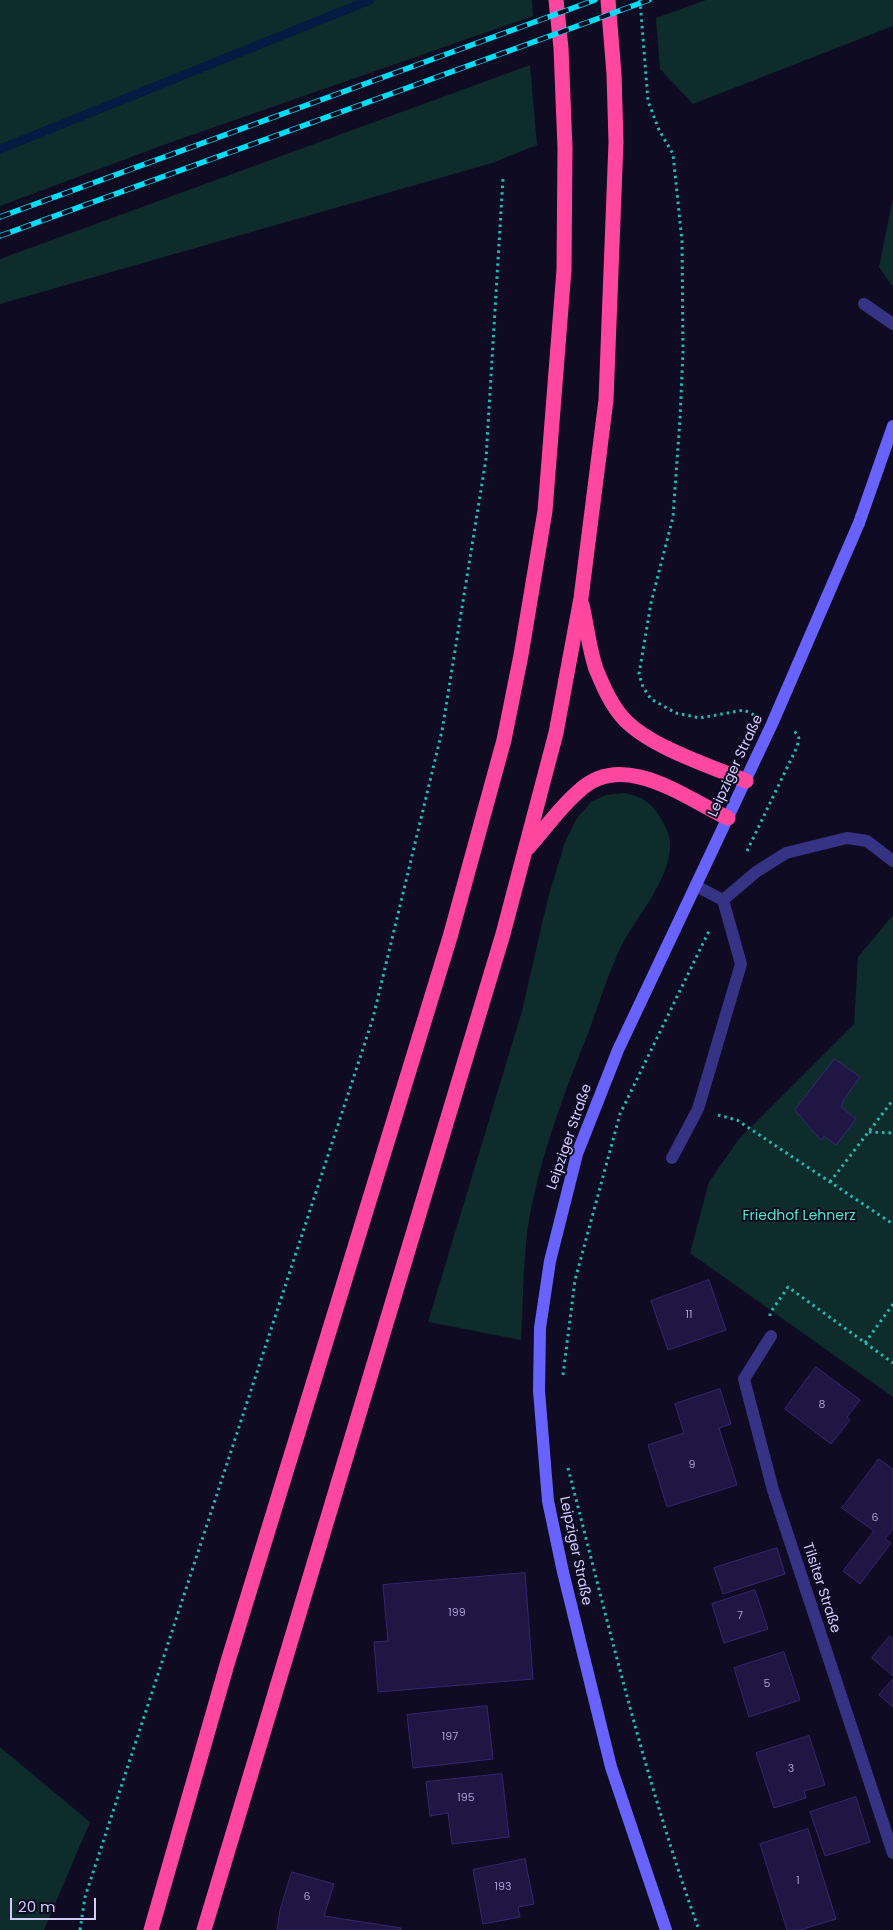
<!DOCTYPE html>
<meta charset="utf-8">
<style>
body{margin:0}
#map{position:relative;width:893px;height:1930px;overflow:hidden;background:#0f0b22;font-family:Poppins,sans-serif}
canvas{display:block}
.scale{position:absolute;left:10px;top:1898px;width:86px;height:22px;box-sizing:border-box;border:2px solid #d2ccff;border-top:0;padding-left:6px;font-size:15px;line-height:18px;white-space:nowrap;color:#d2ccff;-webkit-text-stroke:4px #0f0b22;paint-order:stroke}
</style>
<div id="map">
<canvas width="893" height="1930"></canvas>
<div class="scale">20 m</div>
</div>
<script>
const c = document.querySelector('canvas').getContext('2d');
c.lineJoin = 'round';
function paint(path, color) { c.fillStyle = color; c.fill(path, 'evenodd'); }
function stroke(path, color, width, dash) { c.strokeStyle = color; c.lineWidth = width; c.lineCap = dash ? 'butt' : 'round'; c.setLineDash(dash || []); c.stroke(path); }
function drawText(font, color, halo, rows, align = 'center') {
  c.font = font + ' Poppins,sans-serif'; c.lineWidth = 4; c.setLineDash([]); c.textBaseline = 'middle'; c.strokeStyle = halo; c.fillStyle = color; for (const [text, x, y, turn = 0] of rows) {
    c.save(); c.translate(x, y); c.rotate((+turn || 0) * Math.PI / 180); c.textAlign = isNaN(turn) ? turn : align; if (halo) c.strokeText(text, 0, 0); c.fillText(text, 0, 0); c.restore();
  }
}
const green = new Path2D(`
 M0,0H532L533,16L169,143L0,206Z
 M706,0H893V26L693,104L660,69L656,18Z
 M530,65L537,145L492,163L0,304V259Z
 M893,198V287L879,267Z
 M624,793C646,797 654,805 664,824C668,832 671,840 670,849C666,888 633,919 618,953C607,978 599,1003 590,1028C564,1094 537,1163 527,1234C523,1269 523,1305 521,1340L428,1322L522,1011L548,898L565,842L577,818L591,802L606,795Z
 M893,915V1397L690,1253L709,1182L738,1140L854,1024L858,957Z
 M0,1747L90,1822L44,1930H0Z`);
const stream = new Path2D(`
 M0,149L370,0`);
const building = new Path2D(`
 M835,1059L860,1077L842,1102H843L841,1107L856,1119L836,1145L824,1136L822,1140L817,1136L795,1110Z
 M709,1280L726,1330L668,1350L651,1301Z
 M816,1367L860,1400L847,1417L850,1420L831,1444L785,1409Z
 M720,1389L731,1424L719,1428L737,1485L667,1507L648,1445L684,1433L675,1404Z
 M879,1459L893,1469V1529L885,1539L891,1543L860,1584L843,1571L874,1531L842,1508Z
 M777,1548L785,1574L723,1594L714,1568Z
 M525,1573L533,1679L378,1692L374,1642L388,1641L383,1585Z
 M755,1590L768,1629L724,1643L712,1604Z
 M890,1636L893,1639V1676L872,1658Z
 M784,1652L800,1700L749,1717L734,1668Z
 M893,1679V1707L879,1695Z
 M487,1706L493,1759L413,1768L407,1715Z
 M809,1736L825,1785L804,1791L806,1798L774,1808L756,1753Z
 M502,1774L509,1837L452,1844L448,1813L430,1816L426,1782Z
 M856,1797L870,1842L825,1856L810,1812Z
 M808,1829L836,1919L800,1930H787L760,1844Z
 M525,1859L534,1904L518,1907L520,1917L483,1924L473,1870Z
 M292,1872L334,1884L324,1916L401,1928V1930H277L280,1910Z`);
const path = new Path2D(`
 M640,0L648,101L659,130L673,154L682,241L683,351L680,419L673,517L651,603L639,674L643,687L651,699L676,713L700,718L744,710L754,715
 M747,851L797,747C799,739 801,734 792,731
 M718,1115L737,1120L893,1224
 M869,1132L893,1133
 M830,1182L893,1100
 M770,1316V1313L788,1287L893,1363
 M865,1343L893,1304
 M563,1375L575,1280L620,1114L709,931
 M568,1468C608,1623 645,1780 699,1930
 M80,1930L85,1897L373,1018L442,731L486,459L503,178`);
const lane = new Path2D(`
 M864,304L893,324
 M723,900L756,872L786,853L847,838L867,841L893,861
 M672,1158L698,1109L741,964L723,900L696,886`);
const street = new Path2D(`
 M771,1336L744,1379L773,1490L893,1853`);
const secondary = new Path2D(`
 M666,1930L611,1767L563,1572L548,1501L539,1391L540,1328L550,1261L577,1154L618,1050L772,724L859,523L893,426`);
const highway = new Path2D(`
 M582,605C587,626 589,649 596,669C603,686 611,705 624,719C650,747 710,766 746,781
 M528,848C545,829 560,807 579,791C623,749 685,798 728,818
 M151,1930L228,1661L450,937L504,740L521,655L545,511L564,270L565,148L561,48L556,0
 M204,1930L503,934L556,733L581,598L606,400L616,142L614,74L608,0`);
const rail = new Path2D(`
 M0,217L595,0
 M0,236L649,0`);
const numberNames = [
 ["11",689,1315],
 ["8",822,1405],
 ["9",692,1465],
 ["6",875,1518],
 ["199",457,1613],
 ["7",740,1616],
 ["5",767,1684],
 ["197",450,1737],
 ["3",791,1769],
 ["195",466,1798],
 ["1",798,1881],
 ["193",503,1887],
 ["6",307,1897]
];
const streetNames = [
 ["Leipziger Straße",736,766,-65],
 ["Leipziger Straße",570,1137,-71],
 ["Leipziger Straße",575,1551,78],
 ["Tilsiter Straße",821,1588,72]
];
const parkNames = [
 ["Friedhof Lehnerz",799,1216]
];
paint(green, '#0e2c2b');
stroke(stream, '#051b41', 9);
paint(building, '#201644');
stroke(building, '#352672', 1);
stroke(path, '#24bbb2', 3, [2.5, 4]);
stroke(lane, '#363384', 12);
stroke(street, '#363384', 12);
stroke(secondary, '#6863ff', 12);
stroke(highway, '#ff479f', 15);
stroke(rail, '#00def7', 5.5);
stroke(rail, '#0f0b22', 4, [11]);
drawText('11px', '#a69ed0', null, numberNames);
drawText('14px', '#d2ccff', '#0f0b22', streetNames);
drawText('14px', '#4fe8c2', '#0f0b22', parkNames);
</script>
